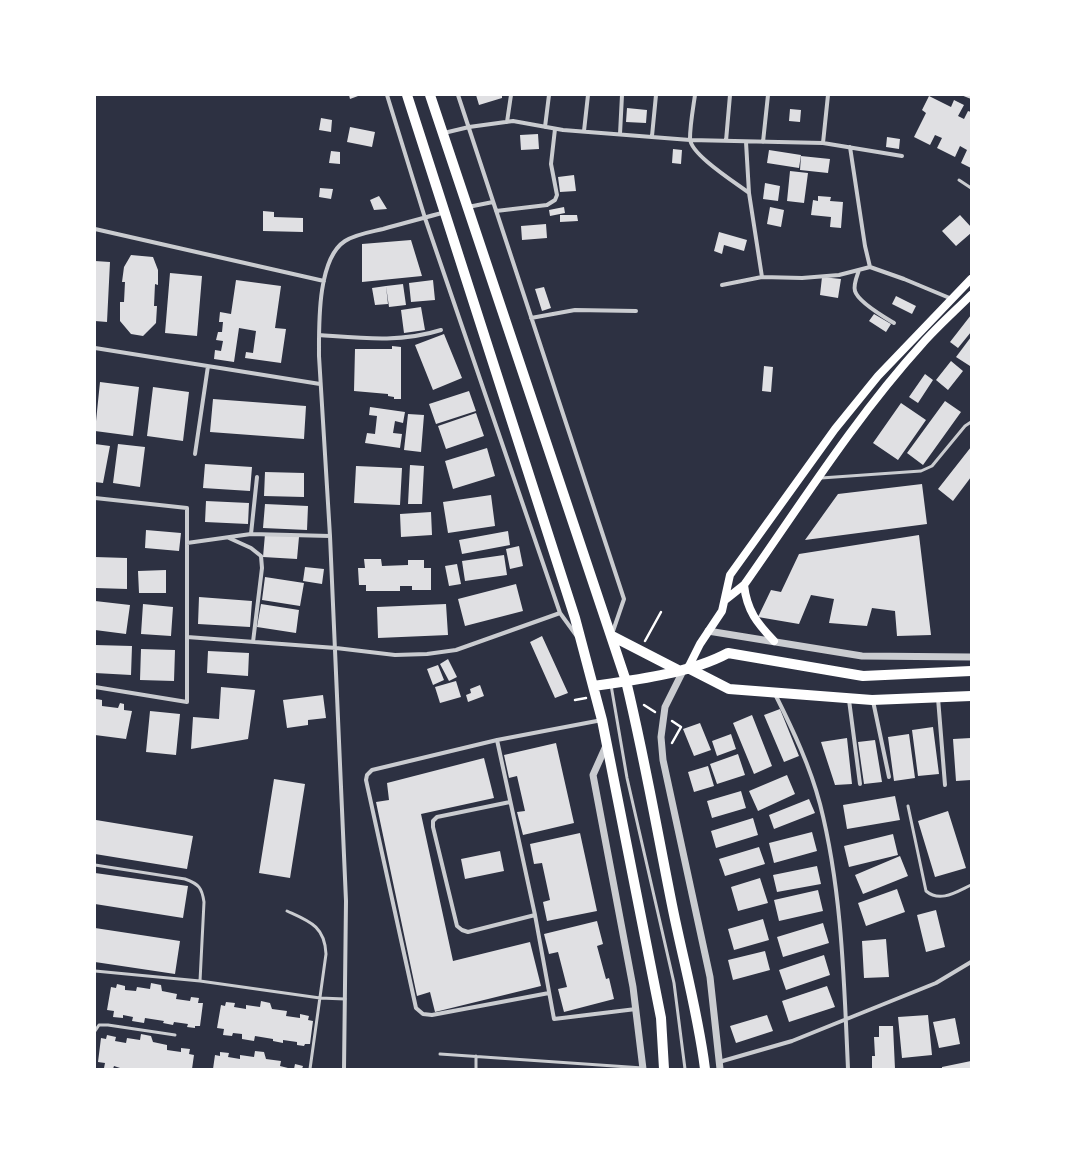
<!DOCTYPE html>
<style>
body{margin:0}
#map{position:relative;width:1066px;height:1164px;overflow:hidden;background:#2d3142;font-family:Cabin,sans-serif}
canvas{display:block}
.frame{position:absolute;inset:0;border:96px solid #fff;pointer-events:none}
</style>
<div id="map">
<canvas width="1066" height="1164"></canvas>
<div class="frame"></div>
</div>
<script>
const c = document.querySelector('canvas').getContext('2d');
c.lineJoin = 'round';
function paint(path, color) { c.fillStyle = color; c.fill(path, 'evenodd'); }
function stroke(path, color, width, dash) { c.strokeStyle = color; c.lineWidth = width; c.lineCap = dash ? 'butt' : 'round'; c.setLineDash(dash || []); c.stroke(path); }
const building = new Path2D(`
 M349,95H357L358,96L350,99Z
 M476,95H502V98L479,105Z
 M961,95H971V99Z
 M929,96L951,107L954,100L964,105L958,116L964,119L968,111L971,112V168L961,163L967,150L960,146L955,157L937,148L942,138L935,135L930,145L914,137L926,113L922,110Z
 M627,108L647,110L646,123L626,122Z
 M790,109L801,110L800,122L789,121Z
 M321,118L332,120L331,132L319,130Z
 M350,127L375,132L372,147L347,142Z
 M538,134L539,149L521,150L520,135Z
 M887,137L900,139L899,149L886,147Z
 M673,149L682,150L681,164L672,163Z
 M769,150L801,155L799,168L767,163Z
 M331,151L340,152V164L329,163Z
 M801,156L830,159L828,173L800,170Z
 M790,171L808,173L804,203L787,201Z
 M574,175L576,191L560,192L558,177Z
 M765,183L780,186L778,201L763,199Z
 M320,188L333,189L331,199L319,197Z
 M379,196L387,209L374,210L370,200Z
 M818,196L831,197L830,201L843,202L841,228L830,227L831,217L811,215L813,200L818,201Z
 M564,207L565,213L550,216L549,210Z
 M770,207L784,210L781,227L767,224Z
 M263,211L274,212V217L303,218V232L263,231Z
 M560,215H577L578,221L560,222Z
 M960,215L971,227V233L956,246L942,231Z
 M546,224L547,238L522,240L521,226Z
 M719,232L747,240L744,251L724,245L722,254L714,251Z
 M411,240L422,276L362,282V244Z
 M131,255L153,257L158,270V285L155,284L154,306H157L156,323L143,336L131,334L120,321V302H124L125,282H122L124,267Z
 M95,261L110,262L107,322L95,321Z
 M170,273L202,276L197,336L165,333Z
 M822,277L841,279L838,298L820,295Z
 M236,280L281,286L275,328L286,329L281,363L245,358L246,352L253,353L256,331L239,328L234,362L214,359L215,350L221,351L223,341L216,340L218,332H222L223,322H219L220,312L231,314Z
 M433,280L435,300L411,302L409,283Z
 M403,284L406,305L389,307L386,286Z
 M386,286L388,304L375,305L372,288Z
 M544,287L551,308L542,311L535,289Z
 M896,296L916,306L912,314L892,304Z
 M421,307L425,330L404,333L401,310Z
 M874,314L891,324L886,332L869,321Z
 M971,315V332L958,348L950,342Z
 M444,334L462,378L433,390L415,345Z
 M971,337V365L970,366L956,357Z
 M392,346L401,347V399H394V397L388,396V394L354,391L355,349H392Z
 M951,361L963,371L948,390L936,380Z
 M764,366L773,367L771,392L762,391Z
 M925,374L933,380L918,403L909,397Z
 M100,382L139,387L133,436L95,431Z
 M153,387L189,392L183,441L147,436Z
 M469,391L476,411L436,424L429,404Z
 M213,399L306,406L304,439L210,432Z
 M945,401L961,412L923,465L907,453Z
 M901,403L926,420L898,460L873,443Z
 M370,407L405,412L403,423L395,421L393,433L402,434L400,448L365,443L367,433L375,434L377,416L369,415Z
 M476,413L484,436L446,449L438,426Z
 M408,414L424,415L421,452L404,450Z
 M95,444L110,446L103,483L95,482Z
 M118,444L145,447L140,487L113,483Z
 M971,447V477L953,501L938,489Z
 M487,448L495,476L453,489L445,461Z
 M205,464L252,467L250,491L203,488Z
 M410,465L424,466L422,504H408Z
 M356,466L402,468L400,505L354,503Z
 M265,472L304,473V497L264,496Z
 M922,484L927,524L805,540L838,494Z
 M491,495L495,526L448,533L443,502Z
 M206,501L249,503L248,524L205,522Z
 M265,504L308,506L307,530L263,528Z
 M431,512L432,535L401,537L400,514Z
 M146,530L181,533L179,551L145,548Z
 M508,531L510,545L462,554L459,540Z
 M265,534L299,537L297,559L263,557Z
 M919,535L931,635L897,636L895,611L872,608L867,626L829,623L834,599L811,595L799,624L758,617L771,590L781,592L799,554Z
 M519,546L523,566L510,569L506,549Z
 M504,555L507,575L465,581L462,561Z
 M95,557L127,558V589L95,588Z
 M364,559H381L382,566L408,565V560H424V568H431V590H412V586H400V591H366V585H359L358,568H365Z
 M457,564L461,584L449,586L445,566Z
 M305,567L324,569L322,584L303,581Z
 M166,570V593H139L138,571Z
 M265,577L304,583L300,606L262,600Z
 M516,584L523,611L465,626L458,599Z
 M199,597L252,601L250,627L198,624Z
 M95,601L130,605L126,634L95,630Z
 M143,604L173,607L171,636L141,634Z
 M261,604L299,610L296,633L257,627Z
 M446,604L448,635L378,638L377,607Z
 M542,636L568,693L555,698L530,642Z
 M95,645L132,646L131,675L95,673Z
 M141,649L175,650L174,681L140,680Z
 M208,651L249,653L248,676L207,673Z
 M448,659L457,677L449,681L440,664Z
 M438,665L444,680L433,685L427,669Z
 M456,681L461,697L440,703L435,687Z
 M480,685L484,696L468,702L466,695L471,693L470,689Z
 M221,687L255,690L248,739L191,749L193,717L219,719Z
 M323,695L326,718L308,720V725L287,728L283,700Z
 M96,699L102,700V706L118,708L120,703L124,704V710L132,711L126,739L95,735Z
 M780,709L799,756L784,762L764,715Z
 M150,711L180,714L176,755L146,752Z
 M752,715L772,766L754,774L733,723Z
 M700,723L711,750L694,756L683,729Z
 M933,727L939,774L918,776L912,730Z
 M731,734L736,749L717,756L712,741Z
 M909,734L915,778L894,781L888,737Z
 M847,738L852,784L835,785L821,742Z
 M971,738V780L956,781L953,739Z
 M875,740L882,782L864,784L858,742Z
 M556,743L574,823L523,835L517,812L525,811L517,776L509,778L504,755Z
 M738,754L745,775L717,784L710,764Z
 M484,758L494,798L421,814L453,961L530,942L541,986L435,1012L430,992L417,996L376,802L389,800L387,783Z
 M708,766L714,786L694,792L688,772Z
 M787,775L795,794L758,811L749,791Z
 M274,779L305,784L290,878L259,873Z
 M741,791L746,808L712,818L707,801Z
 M895,796L900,820L847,829L843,805Z
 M809,799L815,813L774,829L769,815Z
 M948,811L966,868L935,877L918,821Z
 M753,818L758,835L716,848L711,831Z
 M96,820L193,836L187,869L95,854Z
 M812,832L817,851L774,863L769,843Z
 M580,833L597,911L547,921L543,902L550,900L542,863L534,864L530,844Z
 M893,834L898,855L849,867L844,846Z
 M759,847L765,864L725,876L719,859Z
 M500,851L504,871L465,879L461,859Z
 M900,856L908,876L863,894L855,875Z
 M817,866L821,884L777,892L773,875Z
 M95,873L188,886L183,918L95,904Z
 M760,878L768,903L738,911L731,887Z
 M897,889L905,912L866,926L858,903Z
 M818,890L823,911L779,921L774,900Z
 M936,910L945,947L926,952L917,915Z
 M763,919L769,940L734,950L728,929Z
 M597,921L603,944L597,946L606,979L609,978L614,999L564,1012L558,989L567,987L558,952L549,954L544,934Z
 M823,923L829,943L783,957L777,937Z
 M95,928L180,941L175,974L95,962Z
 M886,939L889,977L864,978L862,941Z
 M765,951L770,970L733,980L728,960Z
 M824,955L830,975L786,990L779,970Z
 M151,983L161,985L162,991L177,994L176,999L190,1001L191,997L199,998L198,1003H203L200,1026H195V1028L187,1027L188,1024L174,1022L173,1025L163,1023L164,1021L145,1018L144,1023L132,1021L133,1017L123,1015V1018L113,1017L114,1011L107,1010L111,987L116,988L117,984L125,986V990L136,991L137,987L150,989Z
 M827,986L835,1007L789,1022L782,1001Z
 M261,1001L270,1003L272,1009L287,1011L286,1016L300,1018V1014L309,1016L308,1020L313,1021L310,1044H305L304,1046L297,1045V1042L283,1040V1043L273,1041V1039L255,1036L254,1041L242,1039V1034L233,1033L232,1036L223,1035L224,1029L217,1028L221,1005L225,1006L226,1002L235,1003L234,1007L246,1009V1005L260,1007Z
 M767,1015L773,1031L736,1043L730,1026Z
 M928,1015L932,1055L902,1058L898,1017Z
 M955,1018L960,1044L939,1048L933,1022Z
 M879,1026H893L895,1069H872V1056H875L874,1037H879Z
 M141,1034L151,1036L153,1042L167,1045V1050L181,1052V1048L190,1049L189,1054L194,1055L192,1069H123L114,1066L113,1069H111L104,1068L105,1063L98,1062L101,1038L106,1039L107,1035L116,1037L115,1041L126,1043L127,1038L140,1040Z
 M255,1051L264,1052L266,1059L281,1061L280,1066L292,1069H213L215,1055L220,1056V1052L229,1053L228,1057L240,1059V1055L254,1057Z
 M971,1061V1069H942V1067Z
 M295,1064L303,1066L302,1069H294Z`);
const path = new Path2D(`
 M645,641L661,612
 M575,700L586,698
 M644,705L655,712
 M672,721L681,727L672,743`);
const service = new Path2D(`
 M959,180L971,188
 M821,478L921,471L932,466L965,426L971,422
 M611,685L627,778L674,983L685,1069
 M908,806L926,891C940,903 956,892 971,885
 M95,865L185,879C199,884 202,888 204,902L200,981
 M287,911C309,921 325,926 326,954L310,1069
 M95,971L200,981L320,998L345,999
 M95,1031L99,1025H108L175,1035
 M440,1054L643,1068
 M476,1069V1056`);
const minor = new Path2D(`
 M387,95L425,218L560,613L576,635
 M458,95L624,599L612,634
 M695,95C693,109 690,125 690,139C691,155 736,183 749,193
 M507,122L511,95
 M545,127L549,95
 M584,131L588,95
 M444,133L469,127L513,121L563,130L690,140L823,143L902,156
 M620,134L622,95
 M652,136L656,95
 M726,141L730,95
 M746,142L749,193L762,277L802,278L839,275L870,267L904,279L952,299
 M763,142L768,95
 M823,143L828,95
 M850,147L865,246L870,267
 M468,207L493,202
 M496,211L547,205L555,200L557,195L551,164L555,129
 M95,229L324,281
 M859,270C857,276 853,285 855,291C858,302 884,317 894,323
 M722,285L762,277
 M531,318L575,310L636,311
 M319,335C361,338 400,343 441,330
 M95,348L320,384
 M195,454L208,366
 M95,498L187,508V702L95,687
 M251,534L257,477
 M229,538L251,548L261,556L262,568L253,642
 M187,543L251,534L330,536
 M187,637L336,648L395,655L427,654L456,650L560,613
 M775,694C793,730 810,766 820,804C842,890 844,980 848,1069
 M938,698L945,785
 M849,700L860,784
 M873,701L889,777
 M497,740L535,915L554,1019L636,1009
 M510,802L437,817L433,821V827L457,926L462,930L468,932L535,915
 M549,993L432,1015L423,1014L416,1008L366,780L367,775L372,770L497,740L602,720
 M719,1062L792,1041L936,983L971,962
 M344,1069L346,901L330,536L319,356C319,326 317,259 345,241C356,234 371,232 383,229C404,223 424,218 445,212`);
const tertiary = new Path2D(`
 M708,631L862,656L971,657
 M684,669L665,707L661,737L663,760L710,977L720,1069
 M606,746L593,775L633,987L643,1069`);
const secondary = new Path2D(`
 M744,585C747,611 757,623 774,641
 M725,600L744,585C801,504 855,418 922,344C937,327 955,311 971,295
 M688,668L700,644L722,611L730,575L835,429L878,376L971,279`);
const primary = new Path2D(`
 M407,95L575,618L602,720L661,1018L664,1069
 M430,95L626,681C644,755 657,830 672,905C683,960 698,1013 705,1069
 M612,636L678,670
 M688,668L729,689L872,700L971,696
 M594,686C636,680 691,673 728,653L863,676L971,671`);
paint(building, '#e0e0e3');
stroke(path, '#fff', 2.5);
stroke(service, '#caccd0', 3);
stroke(minor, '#caccd0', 4);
stroke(tertiary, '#caccd0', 7);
stroke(secondary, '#fff', 8);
stroke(primary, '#fff', 10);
</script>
